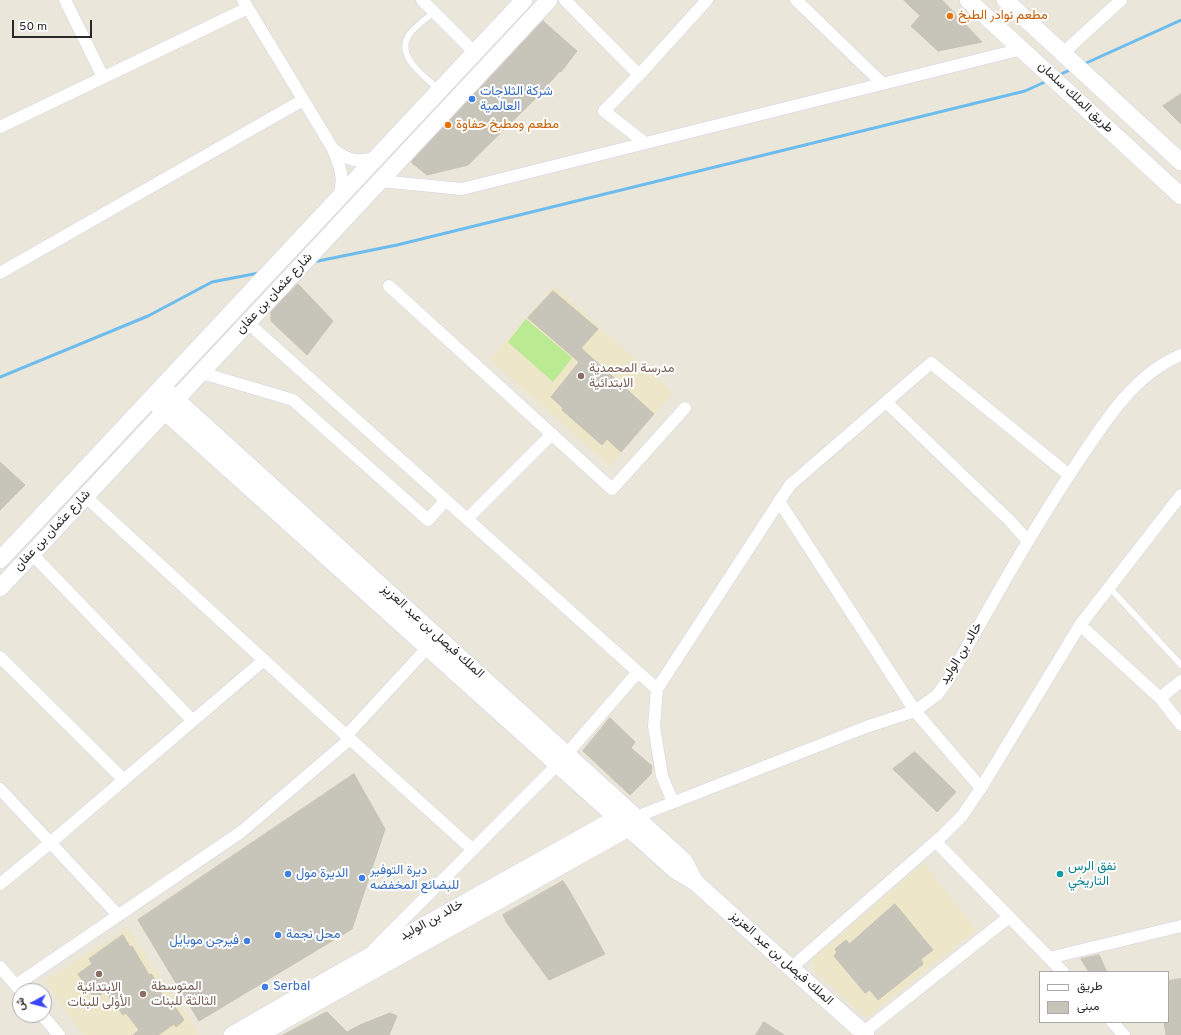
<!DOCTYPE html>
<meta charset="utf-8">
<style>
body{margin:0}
#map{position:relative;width:1181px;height:1035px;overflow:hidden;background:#ebe6da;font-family:Overpass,Vazirmatn,sans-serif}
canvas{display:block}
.legend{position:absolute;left:1039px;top:971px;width:130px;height:52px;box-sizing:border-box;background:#fff;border:1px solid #a9a9a9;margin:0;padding:5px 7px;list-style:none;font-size:12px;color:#292929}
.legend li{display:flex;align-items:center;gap:8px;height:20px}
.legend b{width:20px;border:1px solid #a9a9a9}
.north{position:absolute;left:12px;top:983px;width:40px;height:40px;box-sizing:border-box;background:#fff;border:1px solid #a9a9a9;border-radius:50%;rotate:263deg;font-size:11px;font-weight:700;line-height:16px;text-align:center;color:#292929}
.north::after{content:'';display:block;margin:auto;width:14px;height:18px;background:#3945fa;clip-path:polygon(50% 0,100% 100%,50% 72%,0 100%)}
.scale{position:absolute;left:12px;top:20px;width:80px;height:18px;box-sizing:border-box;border:2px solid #292929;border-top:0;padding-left:5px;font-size:12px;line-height:14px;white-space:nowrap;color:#292929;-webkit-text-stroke:3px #fff;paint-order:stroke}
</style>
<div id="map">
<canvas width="1181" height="1035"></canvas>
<ul class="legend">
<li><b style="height:5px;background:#fff"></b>طريق</li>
<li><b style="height:11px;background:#c7c4b9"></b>مبنى</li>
</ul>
<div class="north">ش</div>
<div class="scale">50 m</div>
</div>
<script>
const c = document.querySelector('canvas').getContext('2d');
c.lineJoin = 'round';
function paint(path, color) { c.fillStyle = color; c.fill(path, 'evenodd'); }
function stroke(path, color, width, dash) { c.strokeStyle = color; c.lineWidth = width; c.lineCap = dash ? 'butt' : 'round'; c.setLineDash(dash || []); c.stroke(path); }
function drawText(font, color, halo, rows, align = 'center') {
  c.font = font + ' Overpass,Vazirmatn,sans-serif'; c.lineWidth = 4; c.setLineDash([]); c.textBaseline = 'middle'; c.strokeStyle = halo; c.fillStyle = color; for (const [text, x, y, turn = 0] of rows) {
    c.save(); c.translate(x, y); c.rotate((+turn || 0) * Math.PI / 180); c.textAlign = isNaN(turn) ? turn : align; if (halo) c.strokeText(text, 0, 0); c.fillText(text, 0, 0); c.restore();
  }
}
const education = new Path2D(`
 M554,286L673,393L610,466L490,359Z
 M924,863L976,930L866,1018L814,970L813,958Z
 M128,928L152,966L73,1021L45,981Z
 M154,966L199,1034L197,1035H84L73,1022Z`);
const pitch = new Path2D(`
 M526,319L572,358L553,382L508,342Z`);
const stream = new Path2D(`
 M1084,64L1181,20
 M1059,75L1072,69
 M313,262L397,245L1025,91L1047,81
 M0,377L148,316L212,282L259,273`);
const building = new Path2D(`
 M904,0H942L982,42L938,51L911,26L920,16Z
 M543,21L577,51L561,72L560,71L535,99L468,165L427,175L412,163V161Z
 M1181,94V124L1163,106Z
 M298,284L333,321L307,355L271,321V312Z
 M553,291L598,329L581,348L654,414L621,452L607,439L602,445L562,410L563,408L551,397L579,362L528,318Z
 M0,462L25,485L0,510Z
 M610,718L635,742L631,748L652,766L651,774L630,795L583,751Z
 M915,752L956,792L937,812L893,769Z
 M354,774L385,829L352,929L199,1021L138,920Z
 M563,881L569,890L605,954L549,980L507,923L503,915Z
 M895,904L933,950L921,959L923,964L878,1000L870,990L865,993L834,956L837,952L835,949L846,940L849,944Z
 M123,935L130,947L132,946L149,975L151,974L160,986L157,988L171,1005L173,1004L184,1020L176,1027L174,1024L158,1035H133L139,1030L126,1013L123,1015L105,991L95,999L78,974L92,964L89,959Z
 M1099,955L1107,972H1089L1081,959Z
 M1181,979V1035H1166L1164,1022H1168V981Z
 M327,1012L347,1032L360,1025L390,1013L397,1016L389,1035H283Z
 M764,1022L784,1035H756Z`);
const lane = new Path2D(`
 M434,12C427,18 413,28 409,35C395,56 424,76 438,89
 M1109,587L1181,665`);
const street = new Path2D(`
 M65,0L103,77
 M243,0L333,149
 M422,0L475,53
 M565,0L639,75
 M796,0L883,84
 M1063,53L1121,0
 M0,127L248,8
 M645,143L604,111L639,75L707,0
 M380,181L462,189L1022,49
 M339,197C345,177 340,167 333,149C349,161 357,163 377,157
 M0,273L303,100
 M389,286L612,489L685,408
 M248,323L657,689L654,726L662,776L673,802
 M202,373L293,400L428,520L446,500
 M886,402L1009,520L1028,541
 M86,497L350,739L472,849
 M779,501L915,711L981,788
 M467,519L552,434
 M32,554L193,721
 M1080,625L1160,698L1181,725
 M0,657L124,780
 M657,689L790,485L931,363L1069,475
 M1160,698L1181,681
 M346,736L428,647
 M0,789L118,915
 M636,817L866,727L915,711L937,695L948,680C989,609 1028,537 1074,468C1101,427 1133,374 1181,355
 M936,842L1063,972
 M0,884L50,843L264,660
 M374,949L558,764L638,672
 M1049,958L1181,926
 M0,967L20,990
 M791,968L943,835L962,816L981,788L1080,625L1181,495
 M16,985L241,832L350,739
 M42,1015L59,1035
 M1112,1022L1124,1035
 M864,1032L1009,917`);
const secondary = new Path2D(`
 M968,0L1181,196
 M1005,0L1181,162
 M169,393L684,861L695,882
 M151,399L675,870L695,882L866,1035
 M0,560L524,0
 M0,588L549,0
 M232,1035L334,976L613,820L628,818
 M258,1035L623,831L634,819`);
const markers = [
 [950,16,4,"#e8710a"],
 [472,99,4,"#3f7fe0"],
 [448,125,4,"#e8710a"],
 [581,376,4,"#8d6e63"],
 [288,874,4,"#3f7fe0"],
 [1060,874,4,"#0f9aa8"],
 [362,878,4,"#3f7fe0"],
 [278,935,4,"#3f7fe0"],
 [247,941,4,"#3f7fe0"],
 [99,974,4,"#8d6e63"],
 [265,987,4,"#3f7fe0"],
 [143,994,4,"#8d6e63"]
];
const foodNames = [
 ["مطعم نوادر الطبخ",958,16],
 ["مطعم ومطبخ حفاوة",456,125]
];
const shopNames = [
 ["شركة الثلاجات",480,92],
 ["العالمية",480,107],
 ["ديرة التوفير",370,871],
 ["للبضائع المخفضه",370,886],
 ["الديرة مول",296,874],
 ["محل نجمة",286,935],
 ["فيرجن موبايل",239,941,"right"],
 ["Serbal",273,987]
];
const streetNames = [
 ["طريق الملك سلمان",1075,98,43],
 ["شارع عثمان بن عفان",275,294,-47],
 ["شارع عثمان بن عفان",53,531,-47],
 ["الملك فيصل بن عبد العزيز",432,632,42],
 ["خالد بن الوليد",962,654,-59],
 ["خالد بن الوليد",432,921,-29],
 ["الملك فيصل بن عبد العزيز",781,959,42]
];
const educationNames = [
 ["مدرسة المحمدية",589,369],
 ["الابتدائية",589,384],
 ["المتوسطة",151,987],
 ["الثالثة للبنات",151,1002],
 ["الابتدائية",99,988,"center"],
 ["الأولى للبنات",99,1003,"center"]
];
const cultureNames = [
 ["نفق الرس",1068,867],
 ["التاريخي",1068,882]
];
paint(education, '#ede6c9');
paint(pitch, '#baea92');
stroke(stream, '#6dbcee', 3);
paint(building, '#c7c4b9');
stroke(building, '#c7c2b4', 1);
stroke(lane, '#d0d1e2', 7);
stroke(street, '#d0d1e2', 13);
stroke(secondary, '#d0d1e2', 18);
stroke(lane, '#fff', 6);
stroke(street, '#fff', 12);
stroke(secondary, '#fff', 17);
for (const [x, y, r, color] of markers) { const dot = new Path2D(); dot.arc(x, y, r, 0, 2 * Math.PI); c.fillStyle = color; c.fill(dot); stroke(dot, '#fff', 1.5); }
drawText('13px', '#c56008', '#fff', foodNames, 'left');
drawText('13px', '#366cbe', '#fff', shopNames, 'left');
drawText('13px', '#292929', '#fff', streetNames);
drawText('13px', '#785e54', '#fff', educationNames, 'left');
drawText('13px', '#0d838f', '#fff', cultureNames, 'left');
</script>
